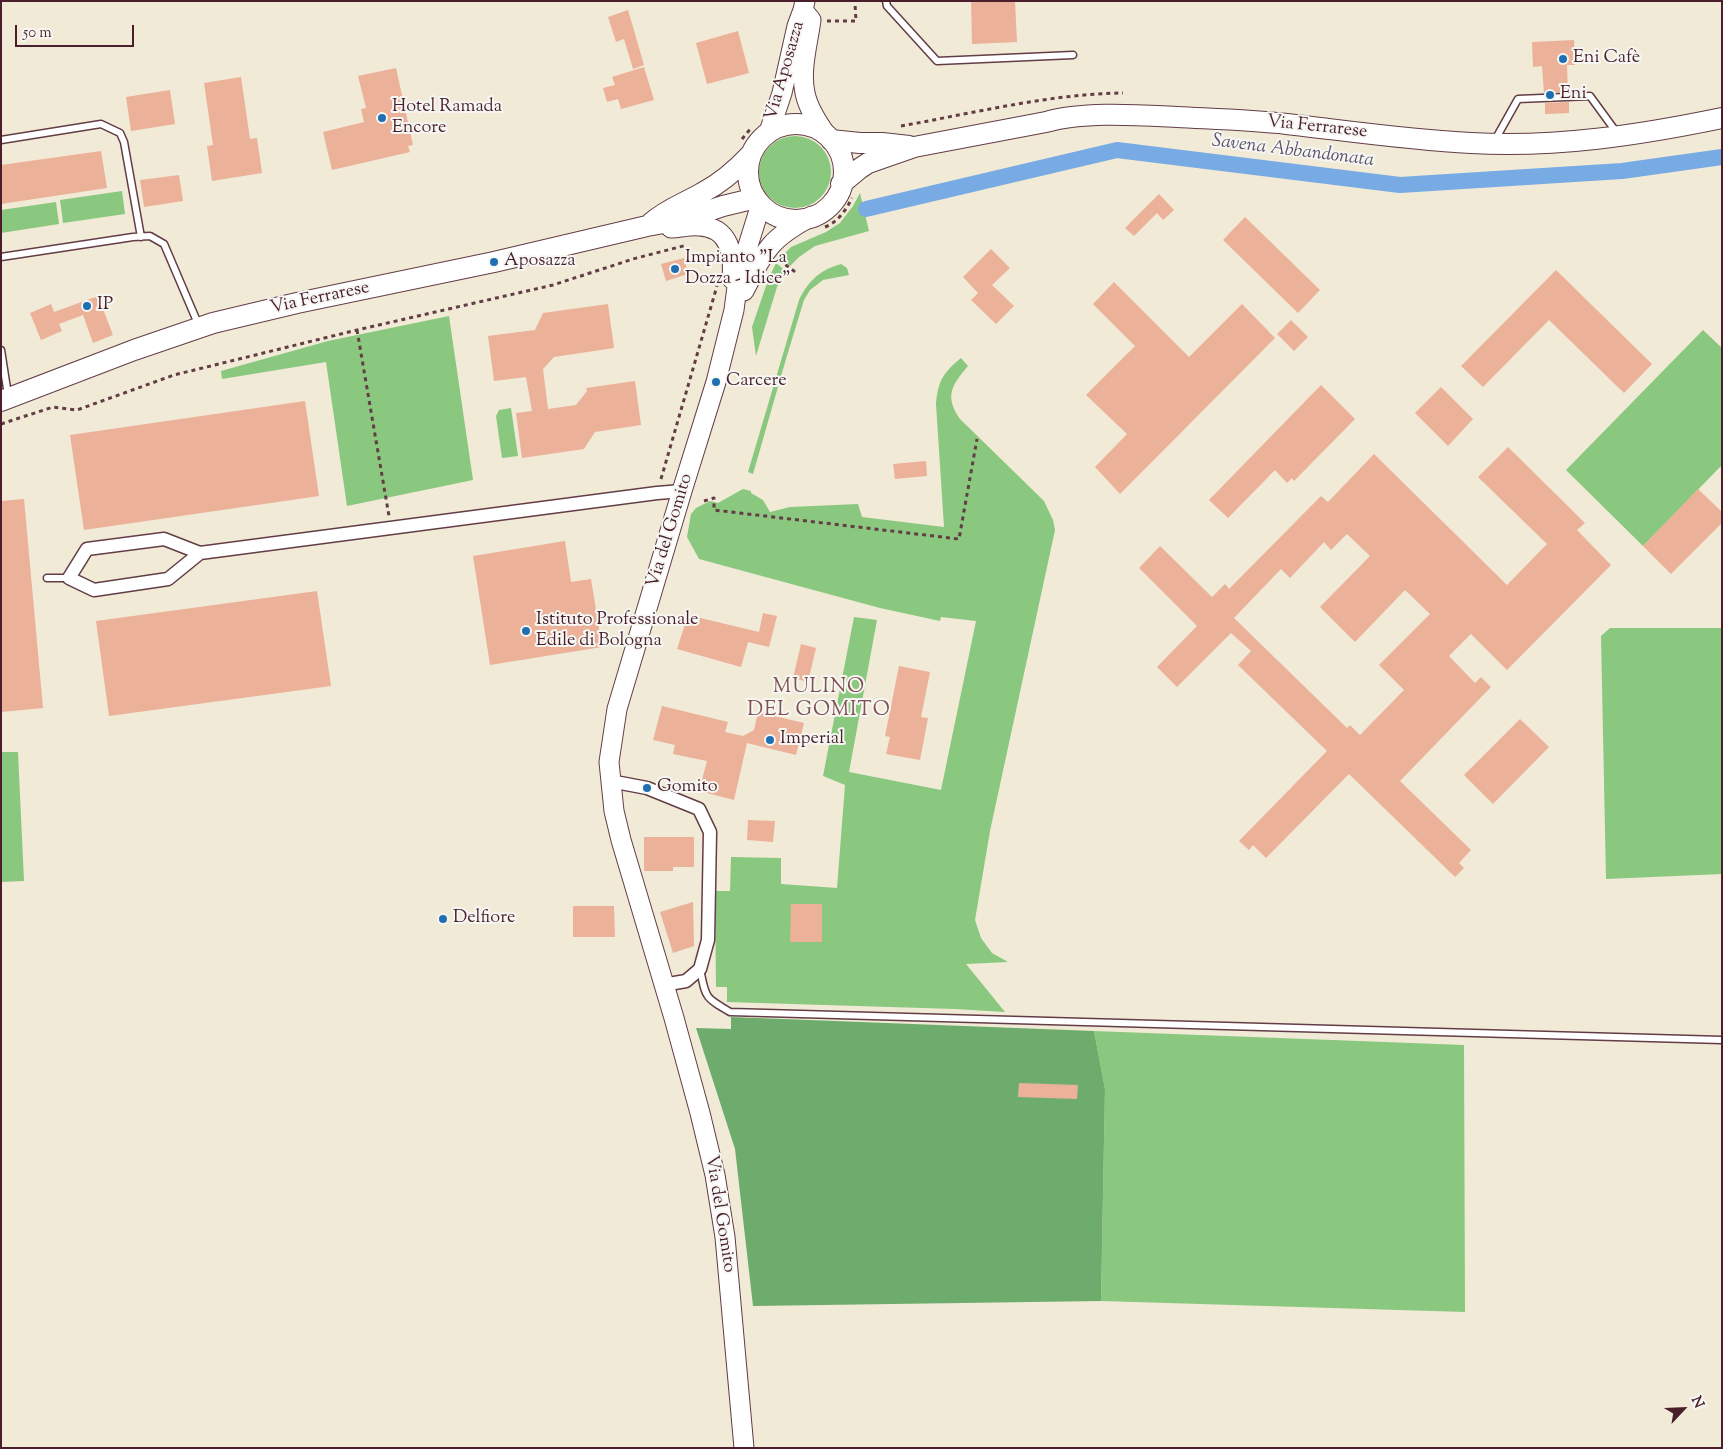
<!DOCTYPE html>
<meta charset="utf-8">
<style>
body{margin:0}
#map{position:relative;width:1723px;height:1449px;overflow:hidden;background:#f1ead7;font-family:"Sorts Mill Goudy",serif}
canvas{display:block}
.frame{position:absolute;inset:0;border:2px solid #4a1f2b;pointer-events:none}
.north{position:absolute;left:1658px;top:1384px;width:50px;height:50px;-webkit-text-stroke:4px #f6f6f2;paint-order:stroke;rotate:65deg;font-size:14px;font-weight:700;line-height:20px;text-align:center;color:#4a1f2b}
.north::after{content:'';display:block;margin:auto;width:18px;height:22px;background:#4a1f2b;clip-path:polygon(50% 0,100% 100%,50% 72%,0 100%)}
.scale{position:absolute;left:15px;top:25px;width:119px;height:22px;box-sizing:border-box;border:2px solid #4a1f2b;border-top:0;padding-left:6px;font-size:15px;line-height:18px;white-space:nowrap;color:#4a1f2b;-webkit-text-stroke:4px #f6f6f2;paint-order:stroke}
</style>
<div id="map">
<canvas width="1723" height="1449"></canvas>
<div class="frame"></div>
<div class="north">N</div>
<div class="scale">50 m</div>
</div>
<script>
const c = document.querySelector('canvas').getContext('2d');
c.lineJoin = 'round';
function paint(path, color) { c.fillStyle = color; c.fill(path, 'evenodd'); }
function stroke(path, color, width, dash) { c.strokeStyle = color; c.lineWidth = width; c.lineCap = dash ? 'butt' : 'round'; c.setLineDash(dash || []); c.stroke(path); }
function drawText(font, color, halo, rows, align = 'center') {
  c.font = font + ' "Sorts Mill Goudy",serif'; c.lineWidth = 4; c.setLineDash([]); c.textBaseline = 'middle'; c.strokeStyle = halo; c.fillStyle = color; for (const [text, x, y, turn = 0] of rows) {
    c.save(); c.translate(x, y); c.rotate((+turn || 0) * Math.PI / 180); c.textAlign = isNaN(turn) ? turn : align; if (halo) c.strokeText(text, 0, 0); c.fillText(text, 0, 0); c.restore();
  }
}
const green = new Path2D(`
 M759 172a36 36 0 1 1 72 0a36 36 0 1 1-72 0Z
 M122,191L125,214L63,223L60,200Z
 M860,193L869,231L815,246L799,257L790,266L780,258L791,247L826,232L840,223L853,206Z
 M56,202L59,224L1,233V210Z
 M776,263L786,271L777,287L756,356L752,327L768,280Z
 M841,264L847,268L849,275L823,280L810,290L804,300L786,359L753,474L748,472L799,300C809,280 820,270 841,264Z
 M449,316L473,480L347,506L326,362L222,379L221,371L328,341Z
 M1703,330L1722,348V465L1643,546L1566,470Z
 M961,358L968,366C952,385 944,396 960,419L1044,501L1053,520L1055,530L990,831L975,920L981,938L992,953L1008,962L966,964L1005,1012L955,1009L727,1002V987H716L715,891H730L731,857L781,858V884L837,888L845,785L823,776L854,617L877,620L849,772L941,790L976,621L941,617L940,621L880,608L699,559L687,537L691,514L696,508L710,501L718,503L743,489L751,491V493L763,500L770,512L790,507L858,504L862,517L944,527L936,404C938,381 943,373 961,358Z
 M511,408L518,456L502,458L496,416L499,410Z
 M1610,628H1722V874L1606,879L1601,636Z
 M1,752H18L24,881L1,882Z
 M1094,1031L1464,1045L1465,1312L1101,1301L1105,1089Z`);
const forest = new Path2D(`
 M731,1017L1094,1031L1105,1089L1101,1301L753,1306L735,1149L696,1028L731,1029Z`);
const canal = new Path2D(`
 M866,209L1117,150L1400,185L1622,171L1722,157`);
const building = new Path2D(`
 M971,1H1015L1017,42L972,44Z
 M628,10L644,65L633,69L624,39L616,42L608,17Z
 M738,31L749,73L707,84L696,43Z
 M1574,40L1575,65H1567L1568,92L1544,93L1542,66L1533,67L1532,42Z
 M644,67L654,100L621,109L618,99L607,102L603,88L615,85L612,77Z
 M396,68L413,145L408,146L410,152L332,170L323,132L364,122L361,109L366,108L358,76Z
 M241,77L250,139L257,138L262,173L212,181L207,146L213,145L204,83Z
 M170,90L175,124L131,131L126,97Z
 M1569,102V113L1545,114V103Z
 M101,151L107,188L1,204V165Z
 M179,175L183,201L144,207L140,180Z
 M1159,194L1174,210L1163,220L1157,213L1134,236L1125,228Z
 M1245,217L1320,290L1298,313L1223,240Z
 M991,249L1010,268L992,285L1014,306L996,324L971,300L978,293L963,277Z
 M684,258L688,274L666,281L661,264Z
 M1556,270L1652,364L1624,393L1549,320L1483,387L1461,366Z
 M1114,282L1189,357L1242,304L1275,338L1120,494L1095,467L1127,434L1086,395L1135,346L1093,304Z
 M98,296L113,335L93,343L83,315L59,324L62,331L41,340L30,313L51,304L54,312Z
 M608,304L614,348L554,357L543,369L548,409L576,405L587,391L586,388L635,381L641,425L595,432L584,449L522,458L516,413L532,411L526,377L494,381L488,336L535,330L543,313Z
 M1291,320L1308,337L1294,351L1277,334Z
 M1321,385L1355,419L1294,481L1292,478L1287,483L1275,470L1228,518L1209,500Z
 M1441,387L1473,419L1448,446L1415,413Z
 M305,401L319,496L84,530L70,435Z
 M1508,447L1585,523L1577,530L1611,565L1507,670L1471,634L1449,656L1475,683L1481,677L1491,687L1400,781L1471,850L1459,863L1464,868L1455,877L1349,774L1266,858L1253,845L1249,850L1239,841L1327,751L1238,665L1251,651L1231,633L1177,687L1157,667L1197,626L1139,568L1160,546L1212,597L1225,584L1229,589L1321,496L1328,502L1374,454L1507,585L1547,544L1478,477ZM1347,534L1370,556L1320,607L1355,642L1405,590L1430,614L1379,665L1404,690L1360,735L1350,725L1347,728L1234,618L1281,569L1290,578L1324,542L1331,550Z
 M926,461L927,476L895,479L893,464Z
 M1698,489L1722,512V523L1671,574L1643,546Z
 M24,499L43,708L1,712V501Z
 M565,541L571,582L591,579L602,647L490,665L473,556Z
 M317,591L331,686L109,716L96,621Z
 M763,613L777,616L769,647L748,642L741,667L677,649L688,615L759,632Z
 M801,644L816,648L808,682L793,678Z
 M899,666L930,672L921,717L928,718L920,760L886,754L890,737L885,736Z
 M662,706L728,722L725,732L743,736L754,730L758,712L804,723L796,755L747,743L734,800L699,791L707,761L673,754L675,745L653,740Z
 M1520,719L1549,747L1493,804L1464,775Z
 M748,820L775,821L773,842L747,840Z
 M644,837H694V867H673V871H644Z
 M693,902L694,946L673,953L660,912Z
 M791,904H822V942H790Z
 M573,906H614L615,937H573Z
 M1019,1083L1078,1085L1077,1099L1018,1097Z`);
const path = new Path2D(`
 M827,21H856L855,4
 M901,126C974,113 1049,94 1123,93
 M742,139L752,127
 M825,227C838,222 846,210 852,198
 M779,260L798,274
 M357,330L389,516
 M1,424L53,407L77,410L174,375L357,330L553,285L633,259L687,245
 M661,479L717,286
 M704,501L714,498V510L959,539L977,439`);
const lane = new Path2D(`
 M886,1L887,6L937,61L1073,55
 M1,140L101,124L120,133L124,142L141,237
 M1495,140L1518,99L1590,96L1617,133
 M1,257L133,237L150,236L164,244L199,326
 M1,350L8,395
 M47,578H69
 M700,969C706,998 704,997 730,1012L1722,1040`);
const street = new Path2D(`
 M200,553L168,579L94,590L69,578L87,549L164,539L200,553L657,493L682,491
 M610,781L647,788L699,809L710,832L708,940L700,969L686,981L663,985`);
const secondary = new Path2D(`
 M803,10L811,20C808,43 800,70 805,93C808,108 818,123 826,135
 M769,132L782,93L797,26L803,10L805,1
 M671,228C680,228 690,225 699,226C730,227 734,255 732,279
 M744,291C765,250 769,239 812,216
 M744,1448L725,1237L715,1175L700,1113L674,1018L621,840L614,811L609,762L617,709L682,491L716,382L734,310L737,287L742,265L761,204`);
const primary = new Path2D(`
 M748 172a48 48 0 1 1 96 0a48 48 0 1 1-96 0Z
 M831,140L860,143H882L909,146
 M841,184L859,169L868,163L914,147L1046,122C1083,111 1138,115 1177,117C1214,119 1250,120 1287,124C1348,131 1409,140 1471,143C1555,148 1640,135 1722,118
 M651,223C667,209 683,204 702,193C721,183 736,170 751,154
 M1,401L134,350L213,323L297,303L494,262L647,226L681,220L723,206L756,198`);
const markers = [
 [1563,59,5,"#1f6fb2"],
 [1550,95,5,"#1f6fb2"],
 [382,118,5,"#1f6fb2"],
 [494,262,5,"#1f6fb2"],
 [675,269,5,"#1f6fb2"],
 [87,306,5,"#1f6fb2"],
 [716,382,5,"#1f6fb2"],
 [526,631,5,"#1f6fb2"],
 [770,740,5,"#1f6fb2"],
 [647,788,5,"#1f6fb2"],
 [443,919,5,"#1f6fb2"]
];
const poiNames = [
 ["Eni Cafè",1573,59],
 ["Eni",1560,95],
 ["Hotel Ramada",392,108],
 ["Encore",392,129],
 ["Impianto \"La",685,259],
 ["Dozza - Idice\"",685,280],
 ["Aposazza",504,262],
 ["IP",97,306],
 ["Carcere",726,382],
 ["Istituto Professionale",536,621],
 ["Edile di Bologna",536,642],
 ["Imperial",780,740],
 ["Gomito",657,788],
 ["Delfiore",453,919]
];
const streetNames = [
 ["Via Aposazza",786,71,-74],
 ["Via Ferrarese",1317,128,6],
 ["Via Ferrarese",320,299,-12],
 ["Via del Gomito",671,531,-73],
 ["Via del Gomito",719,1214,81]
];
const waterNames = [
 ["Savena Abbandonata",1293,152,7]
];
const quarterNames = [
 ["MULINO",819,689],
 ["DEL GOMITO",819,712]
];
paint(green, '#89c87e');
paint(forest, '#6eac6d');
stroke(canal, '#78aae4', 16);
paint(building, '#ebb199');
stroke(lane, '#633d45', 9);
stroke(street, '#633d45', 15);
stroke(secondary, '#633d45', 21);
stroke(primary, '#633d45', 22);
stroke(path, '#633d45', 3, [4, 4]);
stroke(lane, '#fff', 6);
stroke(street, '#fff', 12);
stroke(secondary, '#fff', 19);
stroke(primary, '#fff', 20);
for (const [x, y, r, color] of markers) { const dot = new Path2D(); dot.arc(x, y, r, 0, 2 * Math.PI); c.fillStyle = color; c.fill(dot); stroke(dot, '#f6f6f2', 2); }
drawText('18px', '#4a1f2b', '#f6f6f2', poiNames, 'left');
drawText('18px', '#4a1f2b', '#f6f6f2', streetNames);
drawText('italic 19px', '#5a506c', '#f6f6f2', waterNames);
c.letterSpacing = '1px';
drawText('20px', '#825252', '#f6f6f2', quarterNames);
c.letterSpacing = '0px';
</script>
